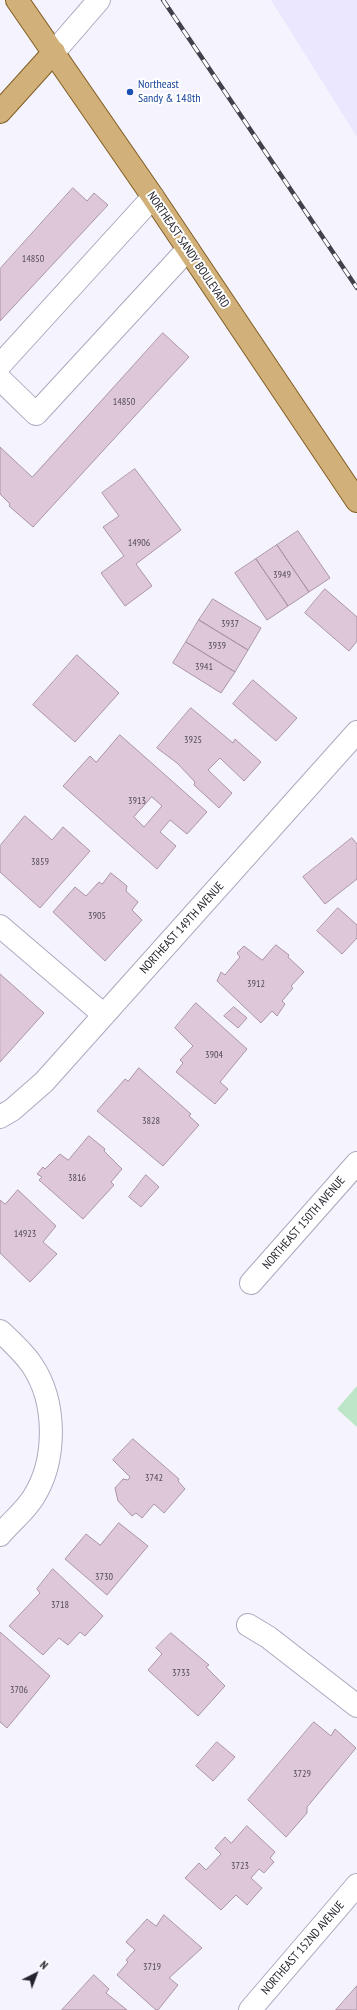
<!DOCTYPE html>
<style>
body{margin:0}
#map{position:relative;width:357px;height:2010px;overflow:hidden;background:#f5f3fd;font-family:"PT Sans Narrow",sans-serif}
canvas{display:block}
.north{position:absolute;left:16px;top:1954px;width:40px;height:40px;-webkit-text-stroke:3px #fff;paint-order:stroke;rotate:42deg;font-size:11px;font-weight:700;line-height:16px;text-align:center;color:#24222b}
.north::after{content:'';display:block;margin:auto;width:14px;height:18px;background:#24222b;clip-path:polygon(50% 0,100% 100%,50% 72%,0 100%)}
</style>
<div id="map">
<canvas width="357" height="2010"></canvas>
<div class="north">N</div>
</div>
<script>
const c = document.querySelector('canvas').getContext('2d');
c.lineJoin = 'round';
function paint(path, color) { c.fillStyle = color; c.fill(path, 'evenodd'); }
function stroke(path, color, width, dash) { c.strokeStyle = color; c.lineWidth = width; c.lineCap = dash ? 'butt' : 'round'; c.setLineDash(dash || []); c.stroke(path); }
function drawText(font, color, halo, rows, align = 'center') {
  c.font = font + ' "PT Sans Narrow",sans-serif'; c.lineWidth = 4; c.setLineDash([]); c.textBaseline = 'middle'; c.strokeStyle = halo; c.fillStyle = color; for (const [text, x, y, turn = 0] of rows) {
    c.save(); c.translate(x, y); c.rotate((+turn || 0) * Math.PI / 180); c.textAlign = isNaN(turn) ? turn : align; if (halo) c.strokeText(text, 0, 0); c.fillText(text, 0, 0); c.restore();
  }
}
const industrial = new Path2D(`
 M271,0H357V137Z`);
const green = new Path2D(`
 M357,1386V1427L337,1409Z`);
const building = new Path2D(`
 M73,188L87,201L94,193L108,205L0,321V269Z
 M163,333L189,357L33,527L9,506L10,504L0,494V447L32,477Z
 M135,469L181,530L136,564L152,586L125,606L101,573L124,556L103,527L119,516L102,493Z
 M298,531L330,578L309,592L277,545Z
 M277,545L309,592L288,606L256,559Z
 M256,559L288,606L267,620L235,573Z
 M325,589L357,617V641L349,651L305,613Z
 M213,599L261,628L248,650L199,620Z
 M199,620L248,650L235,672L186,642Z
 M186,642L235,672L221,693L173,663Z
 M77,655L119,693L75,742L33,705Z
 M253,680L297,718L276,741L233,704Z
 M191,708L233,743L235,739L261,762L244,781L220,758L208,770L232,793L219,808L194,785L195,782L177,763L157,748Z
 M120,735L207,812L187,834L170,820L160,832L176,846L157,869L63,786L90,756L96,762ZM152,797L162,806L144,827L134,817Z
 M25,816L52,840L63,827L90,851L40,908L0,872V846Z
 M352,838L357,844V879L325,904L303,877Z
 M111,873L127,886L126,891L138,902L132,910L142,920L105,961L53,912L75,887L86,896L99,882L102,884Z
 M338,908L357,925V938L342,954L317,931Z
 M276,945L289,955L288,957L304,972L291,986L293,988L282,1001L285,1004L277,1016L272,1011L261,1023L217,981L221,972L225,975L240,957L237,953L244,946L262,960Z
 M0,974L44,1013L0,1062Z
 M196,1003L247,1049L220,1082L228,1089L215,1104L176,1072L183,1063L180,1060L193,1046L175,1028Z
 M234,1007L247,1018L238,1028L224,1016Z
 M139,1068L191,1114L189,1116L199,1125L163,1166L97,1111L125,1079L128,1081Z
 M89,1136L105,1149L104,1151L122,1169L111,1182L114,1185L83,1219L39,1180L42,1177L37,1174L43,1167L45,1169L60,1154L68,1160Z
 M146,1175L159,1187L141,1207L129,1197Z
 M18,1190L56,1226L43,1242L57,1254L30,1282L0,1253V1200L5,1204Z
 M133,1439L179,1479L178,1481L185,1489L164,1513L154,1504L142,1518L136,1513L132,1516L118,1501L115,1488L123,1479L128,1480L130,1477L113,1460Z
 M119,1523L148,1546L107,1595L65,1559L86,1534L100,1545Z
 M53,1569L103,1616L85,1636L80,1632L68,1645L59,1638L43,1655L9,1626L40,1593L37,1589Z
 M0,1632L50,1676L7,1728L0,1722Z
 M171,1633L209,1665L206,1667L225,1686L198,1716L148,1670L162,1654L156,1648Z
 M314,1722L331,1736L335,1729L356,1748L307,1807V1813L286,1837L248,1800Z
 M217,1742L235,1757L213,1781L196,1766Z
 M247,1826L275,1852L270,1858L274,1862L264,1873L259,1869L251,1878L262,1888L247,1905L236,1895L221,1910L185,1878L199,1863L206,1870L221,1854L215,1848L225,1837L231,1843Z
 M164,1915L202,1948L169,1978L178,1985L158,2010H156L117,1975L128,1962L126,1960L135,1950L126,1942L147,1919L156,1926Z
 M94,1975L109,1989L106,1993L127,2010H62Z
 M357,1986V2010H336Z`);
const minor = new Path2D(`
 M54,52L99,0
 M0,365L153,197
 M0,379L36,414L188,249
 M0,926L104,1015
 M0,1117L12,1110L44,1082L357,732
 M251,1283L357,1163
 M0,1331C11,1341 23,1352 32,1365C57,1402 57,1461 33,1498C24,1512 10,1523 0,1535
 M248,1625L268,1637L357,1706
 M250,2010L357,1885`);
const major = new Path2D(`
 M17,0L153,197L357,501
 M0,112L54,52`);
const rail = new Path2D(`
 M163,0L357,288`);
const markers = [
 [130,92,4,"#1a4fb4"]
];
const numberNames = [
 ["14850",33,259],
 ["14850",124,402],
 ["14906",139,543],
 ["3949",282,575],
 ["3937",230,624],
 ["3939",217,646],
 ["3941",204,667],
 ["3925",193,740],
 ["3913",137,801],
 ["3859",40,862],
 ["3905",97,916],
 ["3912",256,984],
 ["3904",214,1055],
 ["3828",151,1121],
 ["3816",77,1178],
 ["14923",25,1234],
 ["3742",154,1478],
 ["3730",104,1577],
 ["3718",60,1605],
 ["3733",181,1673],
 ["3706",19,1690],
 ["3729",302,1774],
 ["3723",240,1866],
 ["3719",152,1967]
];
const transitNames = [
 ["Northeast",138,85],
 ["Sandy & 148th",138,99]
];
const streetNames = [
 ["NORTHEAST SANDY BOULEVARD",188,250,56],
 ["NORTHEAST 149TH AVENUE",182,928,-48],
 ["NORTHEAST 150TH AVENUE",304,1223,-49],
 ["NORTHEAST 152ND AVENUE",303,1948,-49]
];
paint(industrial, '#ebe7fe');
paint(green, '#bce6c7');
paint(building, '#dec7d7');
stroke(building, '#aa95a4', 1);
stroke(minor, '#ada8bf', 24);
stroke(major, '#805d23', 24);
stroke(minor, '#fff', 22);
stroke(major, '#d1b179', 22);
stroke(rail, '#42404a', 4.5);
stroke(rail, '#fff', 3, [9]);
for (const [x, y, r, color] of markers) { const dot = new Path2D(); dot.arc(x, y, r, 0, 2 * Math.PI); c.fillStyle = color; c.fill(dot); stroke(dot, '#fff', 1.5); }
drawText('10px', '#524b56', null, numberNames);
drawText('12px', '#164399', '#fff', transitNames, 'left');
drawText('12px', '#24222b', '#fff', streetNames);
</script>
